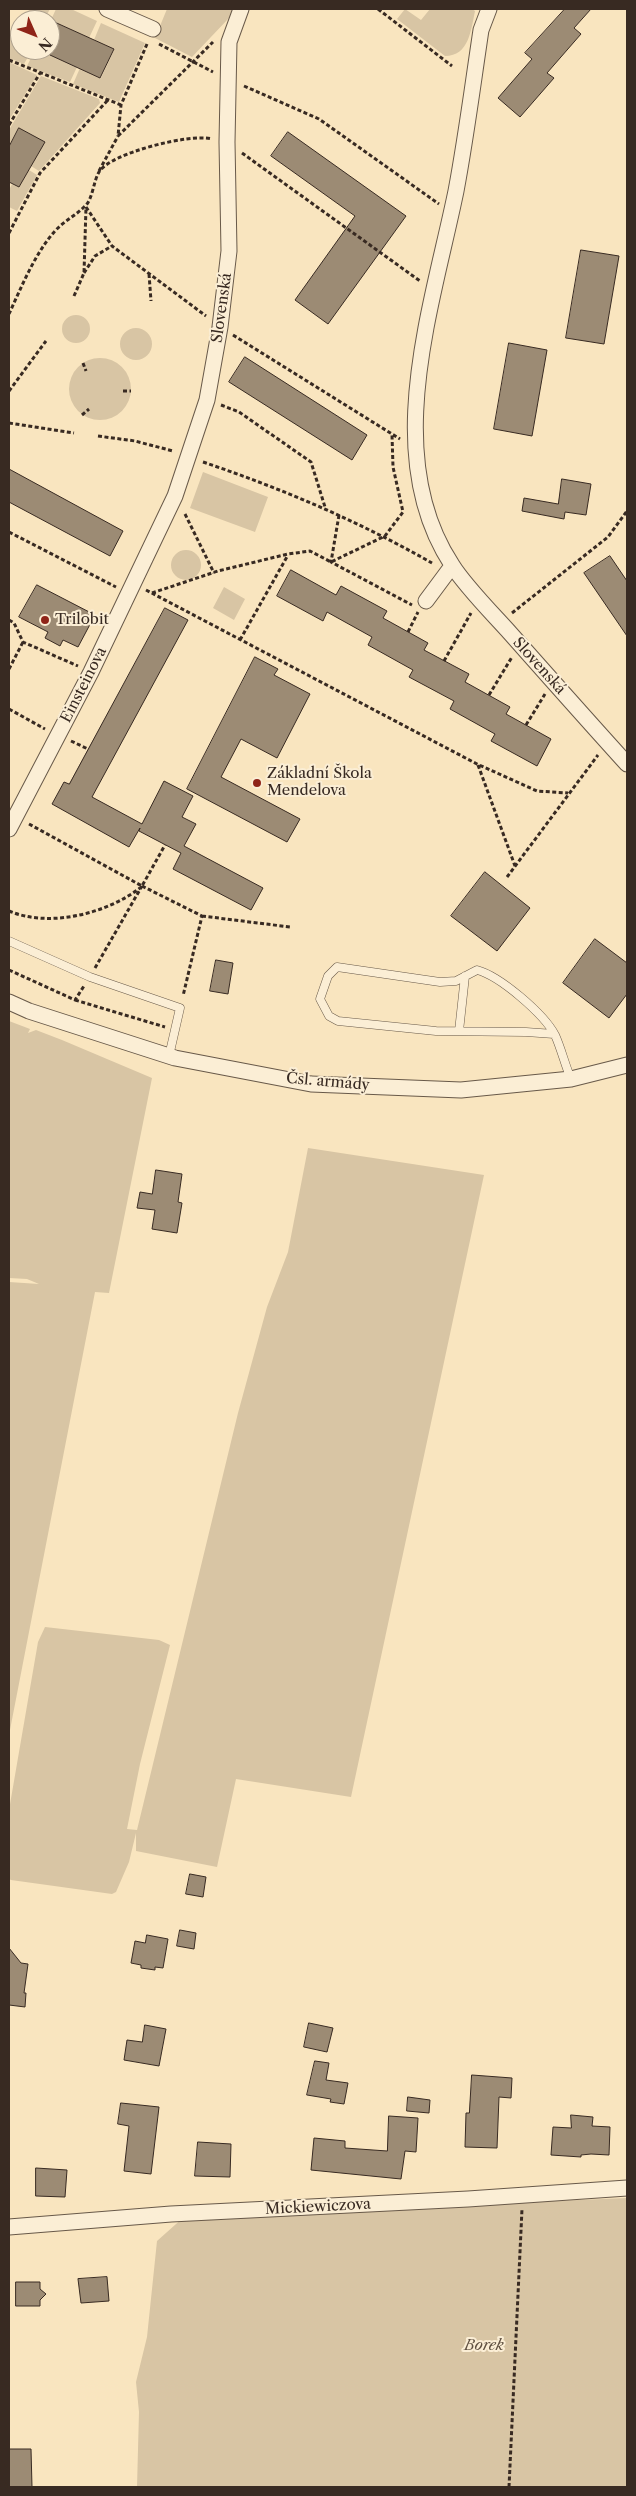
<!DOCTYPE html>
<meta charset="utf-8">
<style>
body{margin:0}
#map{position:relative;width:636px;height:2496px;overflow:hidden;background:#f9e5bf;font-family:"Libre Caslon Text",serif}
canvas{display:block}
.frame{position:absolute;inset:0;border:10px solid #382a22;pointer-events:none}
.north{position:absolute;left:10px;top:10px;width:50px;height:50px;box-sizing:border-box;background:#fbeed5;border:1px solid #ada08d;border-radius:50%;rotate:134deg;font-size:14px;font-weight:700;line-height:20px;text-align:center;color:#382a22}
.north::after{content:'';display:block;margin:auto;width:18px;height:22px;background:#8f2418;clip-path:polygon(50% 0,100% 100%,50% 72%,0 100%)}
</style>
<div id="map">
<canvas width="636" height="2496"></canvas>
<div class="frame"></div>
<div class="north">N</div>
</div>
<script>
const c = document.querySelector('canvas').getContext('2d');
c.lineJoin = 'round';
function paint(path, color) { c.fillStyle = color; c.fill(path, 'evenodd'); }
function stroke(path, color, width, dash) { c.strokeStyle = color; c.lineWidth = width; c.lineCap = dash ? 'butt' : 'round'; c.setLineDash(dash || []); c.stroke(path); }
function drawText(font, color, halo, rows, align = 'center') {
  c.font = font + ' "Libre Caslon Text",serif'; c.lineWidth = 4; c.setLineDash([]); c.textBaseline = 'middle'; c.strokeStyle = halo; c.fillStyle = color; for (const [text, x, y, turn = 0] of rows) {
    c.save(); c.translate(x, y); c.rotate((+turn || 0) * Math.PI / 180); c.textAlign = isNaN(turn) ? turn : align; if (halo) c.strokeText(text, 0, 0); c.fillText(text, 0, 0); c.restore();
  }
}
const green = new Path2D(`
 M26,9H50L45,18Z
 M56,9H71L97,21L89,38L51,20Z
 M167,9H234L229,18L192,57L155,38Z
 M405,9L421,20L430,9H472L475,11C471,30 469,56 445,56L397,19Z
 M101,23L145,43L119,102L73,84L80,68L101,78L114,50L94,40Z
 M9,36L20,41V50H32L24,64L9,58Z
 M35,50H40L77,67L70,82L27,66Z
 M9,62L37,75L9,120Z
 M41,76L99,99L100,103L39,171L31,166L45,142L19,128L9,147V130Z
 M29,170L37,175L17,211L9,207V190L12,184L19,187Z
 M62 329a14 14 0 1 1 28 0a14 14 0 1 1-28 0Z
 M120 344a16 16 0 1 1 32 0a16 16 0 1 1-32 0Z
 M69 389a31 31 0 1 1 62 0a31 31 0 1 1-62 0Z
 M203,472L268,497L255,532L190,508Z
 M171 565a15 15 0 1 1 30 0a15 15 0 1 1-30 0Z
 M224,587L245,599L234,620L213,608Z
 M9,1021L30,1029L28,1033L36,1030L62,1040L152,1078L109,1293L95,1292L9,1735V1282L39,1284L27,1279L9,1278Z
 M308,1148L484,1175L351,1797L236,1779L217,1867L136,1851V1833L129,1862L116,1892L112,1894L11,1880L9,1879V1810L38,1642L45,1627L159,1640L170,1645L140,1764L127,1829L137,1830L238,1413L267,1307L288,1252Z
 M627,2198V2487H137L139,2412L136,2382L147,2337L157,2241L185,2216Z`);
const building = new Path2D(`
 M565,9H591L574,28L581,34L547,73L554,78L520,117L498,98L532,59L525,53Z
 M50,20L114,49L100,78L50,55Z
 M19,128L45,142L19,187L9,182V147Z
 M288,132L406,216L328,324L295,300L355,216L271,156Z
 M581,250L619,256L604,344L566,338Z
 M509,343L547,350L532,436L494,429Z
 M245,357L367,435L352,460L229,382Z
 M9,469L123,531L110,556L9,502Z
 M562,479L591,484L586,515L565,512L564,519L522,511L524,498L558,504Z
 M610,556L627,581V636L584,573Z
 M291,570L336,595L341,586L387,611L383,618L428,643L424,650L469,674L465,682L510,707L506,714L551,739L537,766L491,741L495,734L450,709L454,701L409,677L413,670L368,645L372,637L327,612L323,621L277,596Z
 M37,585L95,615L78,647L63,640L60,646L45,638L48,632L19,617Z
 M165,608L188,620L92,797L142,824L164,781L193,796L182,817L196,824L184,846L263,888L251,910L173,869L181,853L139,831L140,828L129,847L52,804L64,782L69,784Z
 M255,657L278,669L274,675L310,694L277,758L241,739L221,777L300,819L287,842L187,789Z
 M485,872L530,908L497,951L451,916Z
 M595,939L627,963V994L609,1018L563,983Z
 M216,960L233,963L228,994L210,991Z
 M156,1170L182,1174L178,1202L182,1203L177,1233L152,1229L155,1210L137,1208L140,1192L152,1194Z
 M190,1874L206,1877L203,1897L186,1894Z
 M180,1930L196,1933L194,1949L177,1946Z
 M147,1935L168,1939L163,1968L155,1967V1970L141,1968V1965L131,1963L135,1941L145,1943Z
 M9,1948L21,1963L28,1964L24,1993H26L25,2007L9,2005Z
 M309,2023L333,2028L327,2052L304,2047Z
 M145,2025L166,2029L159,2066L124,2060L127,2040L142,2042Z
 M315,2061L329,2063L326,2080L348,2083L344,2104L330,2102L331,2099L307,2095Z
 M472,2075L512,2078L511,2098L499,2097L497,2148L465,2147L466,2113H469Z
 M408,2097L430,2100L429,2113L407,2111Z
 M121,2103L159,2107L151,2174L124,2171L129,2126L118,2124Z
 M571,2115L593,2117L592,2126L610,2127L609,2155L591,2154L581,2155V2157L551,2155L553,2127L571,2128Z
 M389,2116L418,2118L416,2152L405,2151L401,2179L311,2170L314,2138L345,2141V2148L387,2151Z
 M198,2142L231,2144L230,2177L195,2176Z
 M36,2168L67,2170L65,2197L36,2196Z
 M107,2277L109,2301L81,2303L78,2279Z
 M16,2282H40V2289L46,2294L40,2300V2306H16Z
 M9,2449H31L32,2487H9Z`);
const path = new Path2D(`
 M378,9L452,66
 M147,44L121,105L118,136L213,42
 M159,44L213,72
 M9,60L121,105
 M244,86L319,119L439,204
 M9,125L40,73
 M242,153L420,281
 M99,171L118,136
 M86,207L112,246L206,316
 M9,233L40,173L108,100
 M84,273L95,256L112,246
 M149,274L151,301
 M74,296L84,273L86,207
 M9,314C21,288 35,253 55,231C64,221 75,216 84,207C93,200 93,182 99,172C110,153 191,133 212,139
 M233,335L400,439
 M83,363L86,371
 M9,391L46,341
 M123,391H131
 M221,405L239,412L311,462L325,507
 M82,415L89,409
 M9,423L74,433
 M98,436L135,441L173,451
 M203,462C283,489 358,521 432,563
 M185,514L214,573
 M339,515L331,562L412,605
 M9,532L116,587
 M146,590L477,764L537,791L568,793
 M152,593L218,571L288,554L310,551L331,562L385,536L403,512L393,467L392,435
 M512,613L608,537L627,511
 M9,620L14,623L23,642L78,666
 M408,632L418,612
 M240,640L288,555
 M444,661L471,613
 M9,669L23,642
 M489,695L512,657
 M9,709L45,729
 M526,725L545,694
 M71,741L88,749
 M478,765L515,866
 M29,824L142,886L165,845
 M507,877L598,755
 M142,886L202,916L183,996
 M9,911C49,928 106,914 140,888
 M202,916L290,927
 M95,968L142,886
 M9,970L75,1000L84,986
 M75,1000L165,1027
 M509,2487L522,2209`);
const lane = new Path2D(`
 M9,941L90,977L180,1008L169,1056
 M459,1031L465,976
 M554,1034L526,1032L436,1031L338,1021L329,1016L320,999L328,976L337,967L440,982L456,981L477,970C500,976 544,1014 555,1035C561,1048 565,1065 571,1079`);
const street = new Path2D(`
 M107,9L153,29
 M489,9L481,30C473,83 466,138 456,191C432,308 380,456 452,565C465,586 493,614 510,633C549,677 588,721 627,764
 M426,601L452,566
 M9,829L91,672L175,496L207,400L220,327L229,251L227,142L229,42L241,9
 M9,1002L29,1011L175,1058L311,1084L461,1090L571,1079L627,1065
 M9,2227L171,2214L468,2199L627,2188`);
const markers = [
 [45,620,5,"#8f2418"],
 [257,783,5,"#8f2418"]
];
const streetNames = [
 ["Slovenská",222,308,-82],
 ["Slovenská",539,666,48],
 ["Einsteinova",84,685,-63],
 ["Čsl. armády",328,1082,5],
 ["Mickiewiczova",318,2207,-3]
];
const poiNames = [
 ["Trilobit",55,620],
 ["Základní Škola",267,774],
 ["Mendelova",267,791]
];
const parkNames = [
 ["Borek",484,2346]
];
paint(green, '#d8c5a4');
paint(building, '#9c8b74');
stroke(building, '#382a22', 1);
stroke(lane, '#685949', 9);
stroke(street, '#685949', 17);
stroke(path, '#382a22', 3, [4, 2.5]);
stroke(lane, '#fbeed5', 8);
stroke(street, '#fbeed5', 15);
for (const [x, y, r, color] of markers) { const dot = new Path2D(); dot.arc(x, y, r, 0, 2 * Math.PI); c.fillStyle = color; c.fill(dot); stroke(dot, '#fbeed5', 2); }
drawText('15px', '#382a22', '#fbeed5', streetNames);
drawText('15px', '#382a22', '#fbeed5', poiNames, 'left');
drawText('italic 15px', '#605142', '#fbeed5', parkNames);
</script>
